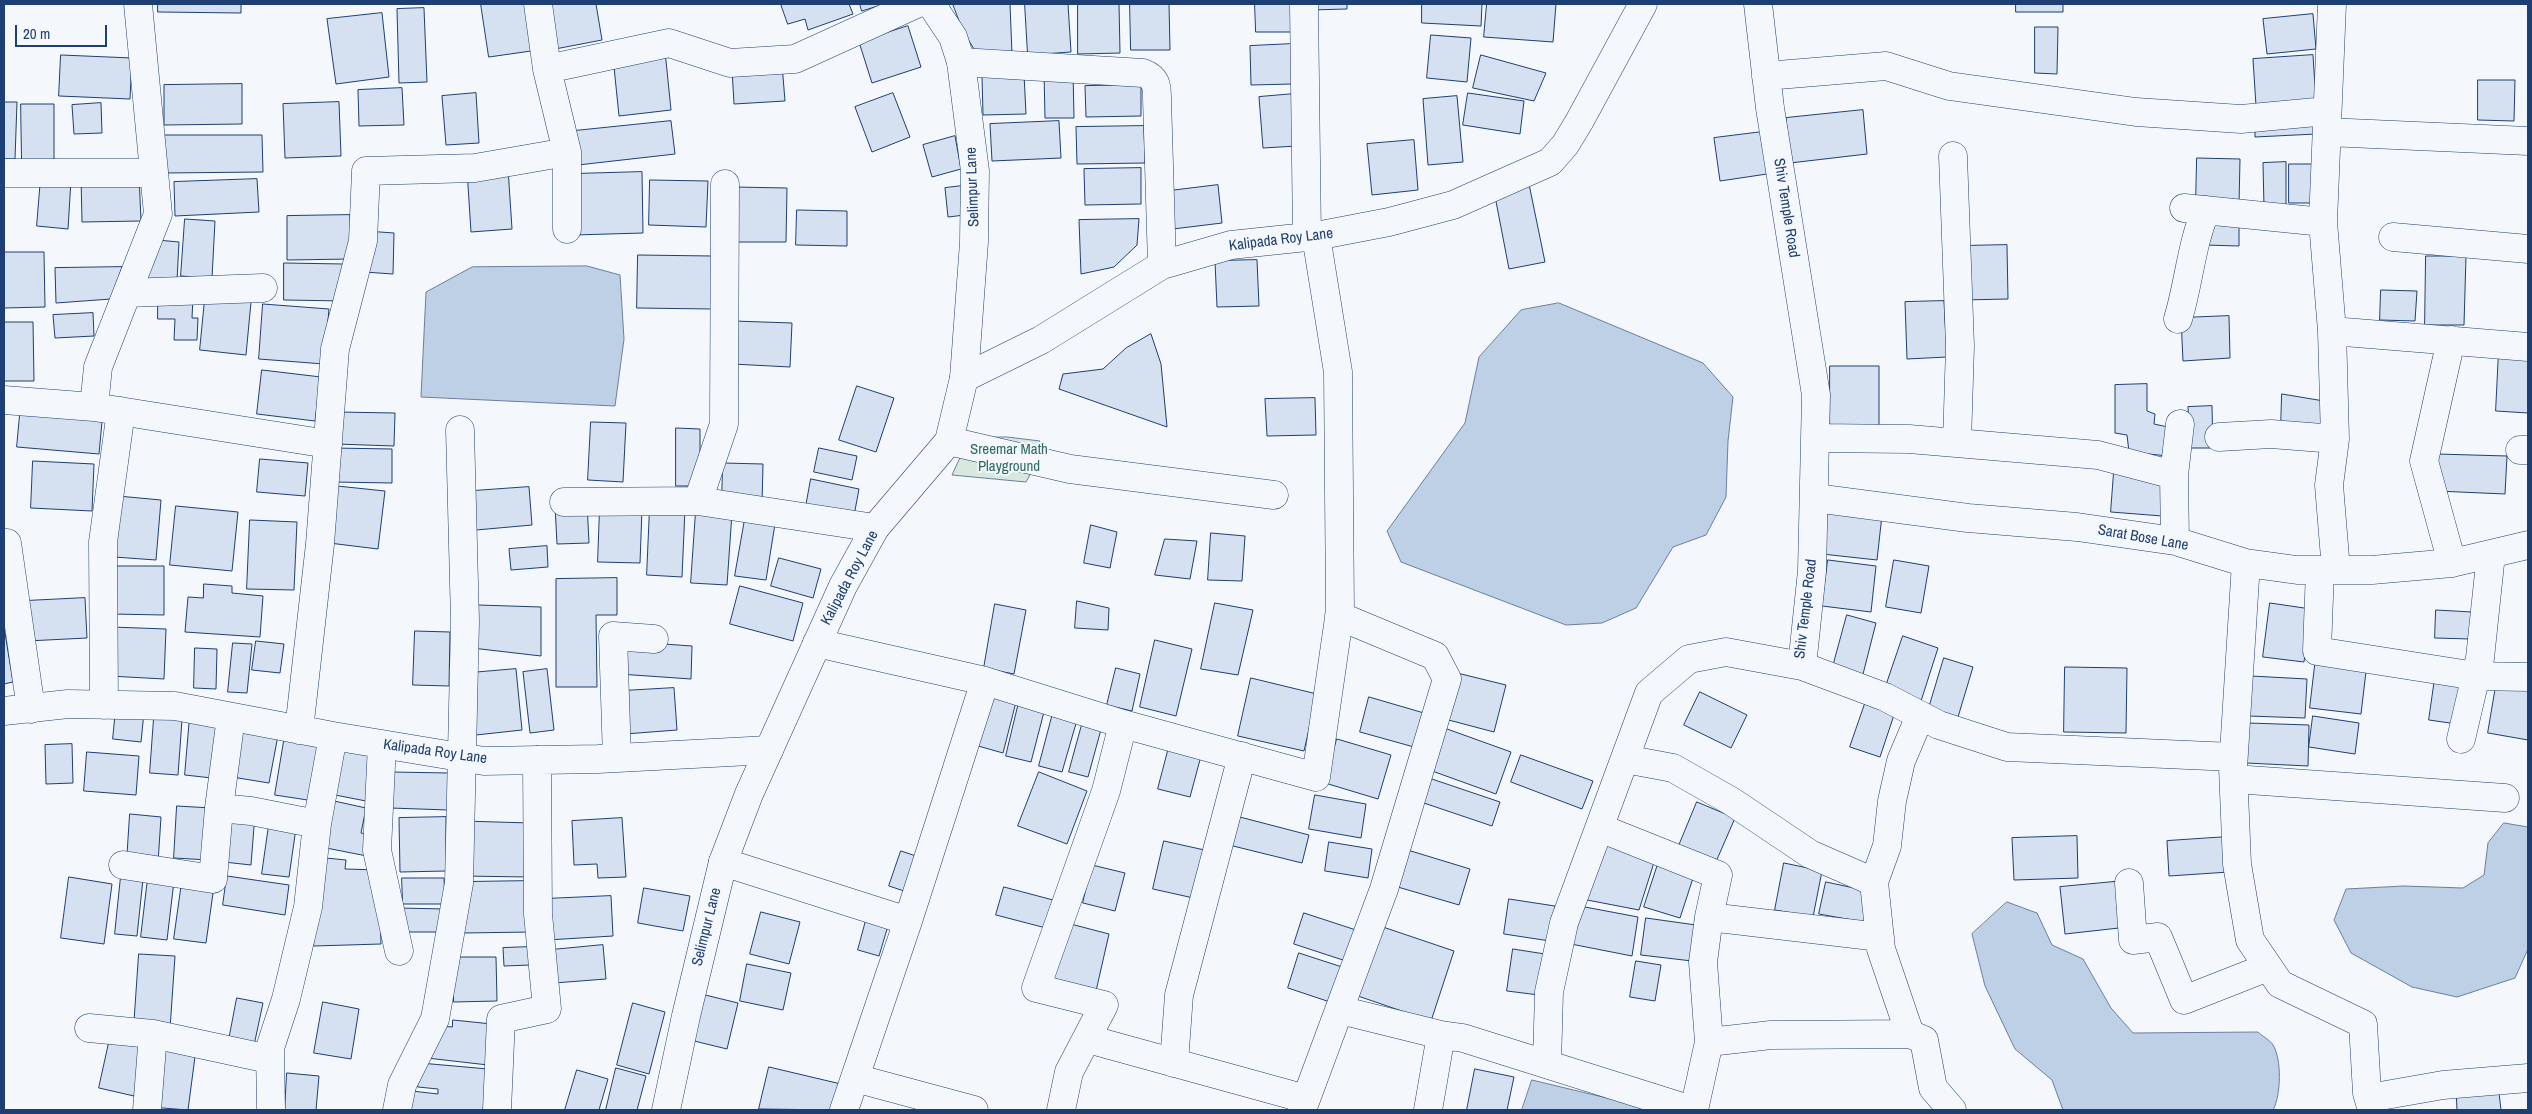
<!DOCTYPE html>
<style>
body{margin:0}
#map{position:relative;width:2532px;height:1114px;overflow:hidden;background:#f4f7fb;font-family:"Archivo Narrow",sans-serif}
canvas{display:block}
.frame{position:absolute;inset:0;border:5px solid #1d3f73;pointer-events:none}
.scale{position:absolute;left:15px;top:25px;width:92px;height:22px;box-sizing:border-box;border:2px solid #1d3f73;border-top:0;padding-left:6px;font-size:15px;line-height:18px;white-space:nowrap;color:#1d3f73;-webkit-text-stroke:4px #f4f7fb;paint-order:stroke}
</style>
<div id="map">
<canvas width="2532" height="1114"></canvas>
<div class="frame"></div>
<div class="scale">20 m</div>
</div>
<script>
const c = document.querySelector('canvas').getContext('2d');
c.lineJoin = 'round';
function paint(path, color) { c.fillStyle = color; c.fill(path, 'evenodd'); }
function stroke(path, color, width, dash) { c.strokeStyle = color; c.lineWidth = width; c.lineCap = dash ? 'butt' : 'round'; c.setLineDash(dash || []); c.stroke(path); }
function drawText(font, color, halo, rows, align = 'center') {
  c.font = font + ' "Archivo Narrow",sans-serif'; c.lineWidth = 4; c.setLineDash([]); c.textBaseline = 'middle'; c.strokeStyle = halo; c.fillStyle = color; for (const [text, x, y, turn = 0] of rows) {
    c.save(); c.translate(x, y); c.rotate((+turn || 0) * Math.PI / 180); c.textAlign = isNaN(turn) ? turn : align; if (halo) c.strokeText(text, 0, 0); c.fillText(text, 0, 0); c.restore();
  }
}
const green = new Path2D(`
 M1007,437L1040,441L1036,463L1026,482L952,475L969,438Z`);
const water = new Path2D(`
 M587,266L620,275L624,339L615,406L421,397L426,292L472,267Z
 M1559,303L1703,363L1733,397L1728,441L1726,497L1706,535L1673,547L1636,608L1602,623L1566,625L1401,562L1387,531L1465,423L1479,357L1521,310Z
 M2504,823L2528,827V949L2515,978L2457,997L2412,987L2351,953L2334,920L2346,889L2404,886L2463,888L2484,875L2488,843Z
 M2007,902L2037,913L2052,945L2083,959L2111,1008L2133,1033L2258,1032C2262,1036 2270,1040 2273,1045C2282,1059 2281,1096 2273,1110H2063L2052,1080L2015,1049L1985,986L1972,934Z
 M1532,1080L1640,1106V1110H1522Z`);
const building = new Path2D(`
 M158,4H241V13L158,12Z
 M481,4H531L538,50L489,57Z
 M542,4H596L602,40L550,50Z
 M781,4H849L853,14L808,30L805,19L788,24Z
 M860,4H884L862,11Z
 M953,4H1010L1012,54H977L963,31Z
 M1025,4H1068L1071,52L1028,55Z
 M1078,4H1119L1120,53L1078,54Z
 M1130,4H1169L1170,50H1131Z
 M1255,4H1297V32H1256Z
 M1310,4H1347V9L1310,10Z
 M1422,4H1482L1481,26L1422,23Z
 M1487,4H1556L1553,42L1484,37Z
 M2016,4H2063V12H2016Z
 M424,8L427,82L399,83L397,9Z
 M382,13L389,77L336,84L327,19Z
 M2313,14L2316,49L2267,54L2263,19Z
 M908,26L921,67L872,83L859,42Z
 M2035,27H2058L2057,74L2035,73Z
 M1431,35L1471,38L1467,82L1427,78Z
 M1292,44L1293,84L1251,85L1250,46Z
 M665,51L671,110L619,116L613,57Z
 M61,55L132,58L130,99L59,96Z
 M1481,55L1546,73L1534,101L1473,88Z
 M2313,55L2316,102L2256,106L2253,59Z
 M782,64L785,101L734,104L732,69Z
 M1073,70L1074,118H1045L1044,71Z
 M1024,74L1026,114L983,115L982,76Z
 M2478,80H2515L2514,121L2478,120Z
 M242,84V124L164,125V85Z
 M1141,85V116L1086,117L1085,86Z
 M402,88L404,125L359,126L358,90Z
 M476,93L479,143L446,145L442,96Z
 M893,93L910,137L872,152L855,107Z
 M1468,93L1524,101L1520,134L1463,125Z
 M1294,94L1297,146L1263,148L1259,97Z
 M1457,96L1463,162L1428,165L1423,99Z
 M4,102H17L15,159H4Z
 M339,102L341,156L285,158L283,104Z
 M101,103L102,133L74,134L72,105Z
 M21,104H54V163H22Z
 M1863,110L1867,154L1790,163L1786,118Z
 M2315,117L2316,134L2255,137V120Z
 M671,121L675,154L578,165L574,131Z
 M1059,121L1061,158L992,161L990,124Z
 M1144,126L1145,163L1077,164L1076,127Z
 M1762,132L1767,174L1720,181L1714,138Z
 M164,135H262L263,172L164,173Z
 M955,136L961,169L932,177L923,145Z
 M1414,140L1418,190L1372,195L1367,144Z
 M2197,158L2240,159L2239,204H2196Z
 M2286,162V207L2264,208L2263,163Z
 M2289,164H2313V203H2289Z
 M508,168L512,229L471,232L467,170Z
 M1141,168V204L1085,205L1084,169Z
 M642,172L643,233L574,235L572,174Z
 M139,175L141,221L82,222L81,176Z
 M41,177L71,180L68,229L37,226Z
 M257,179L259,212L175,216L174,182Z
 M650,180L708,181L706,227L649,225Z
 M1529,184L1545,262L1509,269L1494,191Z
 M1218,185L1222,223L1173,229L1169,191Z
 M962,186L965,215L948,217L945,188Z
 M734,187L787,188L786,242H734Z
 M797,210L847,211V246L796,245Z
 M2206,214L2239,215V246L2205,245Z
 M350,215L351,259L287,260V216Z
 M185,219L215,221L212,278L181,276Z
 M1139,219L1137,245L1114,267L1081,274L1079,220Z
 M366,231L394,233L393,274L364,272Z
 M157,240L179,242L177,281L140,278L141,262H154Z
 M2007,245L2008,299L1962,300L1961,246Z
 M4,252H44L45,307L4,308Z
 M638,255L712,256V309L637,308Z
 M2426,256H2466L2464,325H2425Z
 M1257,260L1259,306L1217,307L1215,261Z
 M284,263L344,264V301L284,300Z
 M122,267L111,299L56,303L55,268Z
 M2381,290L2417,291L2415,321L2380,320Z
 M158,296L193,297L192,318H198L197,340H174L175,319H158Z
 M205,299L251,302L246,355L200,350Z
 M1944,301L1947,357L1907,359L1905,302Z
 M263,304L329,309L324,364L259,359Z
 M93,313L94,336L55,338L53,315Z
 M2229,316L2230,358L2183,361L2181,318Z
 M734,321L792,323L790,367L732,364Z
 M4,322H33L34,381H4Z
 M1151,334L1161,364L1167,427L1059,389L1063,374L1103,369L1126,348Z
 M2499,350L2528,352V413L2496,411Z
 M1830,366H1879V430L1830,429Z
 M262,370L321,377L315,421L257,414Z
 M2147,384V411L2155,414L2154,424L2168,427V456L2129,452L2127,435L2115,433V385Z
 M857,386L894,398L876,452L839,440Z
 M2282,394L2324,401L2322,434L2281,428Z
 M1315,398L1316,435L1267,436L1265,399Z
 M21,404L103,411L99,454L17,447Z
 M2212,406L2213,448H2190L2188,407Z
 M337,412L395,413L394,446L336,444Z
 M591,422L626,423L623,482L588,480Z
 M676,428L700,429V486H676Z
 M333,448L392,449V483L333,482Z
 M819,448L857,456L852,480L814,472Z
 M2437,454L2507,456L2505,494L2436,491Z
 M260,459L308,463L305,496L257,492Z
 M33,461L94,464L92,511L31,508Z
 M723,463L763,464L762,504L722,503Z
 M2114,472L2165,477L2162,516L2111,512Z
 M811,479L859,489L853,521L805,512Z
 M337,486L385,491L378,549L329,543Z
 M529,487L532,525L476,530L473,491Z
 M118,496L161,500L156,560L114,557Z
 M587,503L589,543L557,544L555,505Z
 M176,506L238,512L232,571L170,565Z
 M600,507L642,509L640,563L598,562Z
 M650,507L685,509L682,577L647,575Z
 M1828,509L1882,515L1877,560L1822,554Z
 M696,511L732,513L727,585L691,583Z
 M745,519L775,524L766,580L735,576Z
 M250,520L297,522L294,590L247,589Z
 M1091,525L1117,532L1110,568L1084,563Z
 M1211,533L1245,536L1242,581L1208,580Z
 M1165,539L1197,541L1190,579L1155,575Z
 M547,546L548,567L511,570L509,549Z
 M779,558L821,569L813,598L771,586Z
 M1828,560L1876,566L1871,612L1822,606Z
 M1894,560L1929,566L1921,613L1886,607Z
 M111,566H164V615L111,614Z
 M617,578V615H596L597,687H556V579Z
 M204,584L232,586V593L263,596L260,637L185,632L188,597L203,598Z
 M740,586L803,603L793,641L730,624Z
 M85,598L87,638L27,641L25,601Z
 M1077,601L1109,608L1108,630L1075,628Z
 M1215,603L1253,610L1238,675L1201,669Z
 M2270,603L2311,609L2304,662L2263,657Z
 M995,604L1026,610L1014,674L984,668Z
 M478,605L541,607V656L472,648Z
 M2436,610L2472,612L2471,639L2435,638Z
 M1847,615L1876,623L1861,682L1831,674Z
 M4,627L13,682L4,684Z
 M112,627L166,629L164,679L109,676Z
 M415,631L450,632L449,686L413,685Z
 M1903,636L1938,648L1921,701L1885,689Z
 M1155,640L1192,649L1176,716L1140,707Z
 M256,641L284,644L280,673L252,670Z
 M621,641L692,646L691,679L619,674Z
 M233,643L252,644L247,693L228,692Z
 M195,648L217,649L216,689L194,688Z
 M2316,657L2367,663L2361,714L2310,708Z
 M1944,658L1973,667L1958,717L1929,708Z
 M2065,667L2127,668L2126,733L2064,732Z
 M1116,668L1140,674L1132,711L1107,705Z
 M516,669L522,730L476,735L470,673Z
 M547,669L554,730L530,733L523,672Z
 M2436,671L2465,676L2457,724L2429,720Z
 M1453,672L1506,685L1494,732L1441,718Z
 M2251,676L2307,679L2305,718L2249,716Z
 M1251,678L1317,694L1304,751L1238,736Z
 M2497,680L2528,686V740L2488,733Z
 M674,688L677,730L625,734L622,691Z
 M1700,692L1747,715L1731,748L1684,725Z
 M985,693L1016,702L1003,753L971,744Z
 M1369,697L1424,713L1414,747L1360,732Z
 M1867,698L1896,709L1880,757L1850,747Z
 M1019,702L1045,708L1031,762L1006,756Z
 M116,709L144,712L141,742L113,739Z
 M1053,713L1077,720L1062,772L1039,766Z
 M190,716L218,719L212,778L185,775Z
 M2313,716L2359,723L2355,754L2309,747Z
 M154,718L182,720L178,775L150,773Z
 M1083,721L1102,726L1088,777L1069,772Z
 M235,722L279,730L269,783L226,776Z
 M2248,723L2309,725L2308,766L2246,763Z
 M1436,725L1511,752L1496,794L1421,767Z
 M285,735L323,741L314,801L275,795Z
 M1337,739L1391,755L1378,799L1325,783Z
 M335,740L381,749L371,802L325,793Z
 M72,744L73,783L46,784L45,745Z
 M1169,747L1201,756L1190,797L1158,789Z
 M87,752L139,756L136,795L84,791Z
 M1521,755L1593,781L1582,809L1511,782Z
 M391,772L449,773L448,810L390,808Z
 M1039,772L1087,791L1067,844L1018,826Z
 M1420,775L1500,802L1492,826L1412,799Z
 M1315,795L1366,804L1361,838L1309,829Z
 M325,799L366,808L361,833L371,835L367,856L316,846Z
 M1697,802L1735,818L1715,864L1678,848Z
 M177,806L212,808L209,860L174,858Z
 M228,812L255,814L251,865L224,862Z
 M130,814L161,817L158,863L127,861Z
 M1236,816L1309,835L1302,863L1229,845Z
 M446,817V871L400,872L399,818Z
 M270,818L297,821L289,877L262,874Z
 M622,818L626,877L598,878L597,864L574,865L572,821Z
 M463,821L530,823L529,877L462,876Z
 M1603,836L1657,853L1639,910L1582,899Z
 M2077,836L2078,878L2014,880L2012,838Z
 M2227,837L2229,872L2169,876L2167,841Z
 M1164,841L1209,851L1198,899L1153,889Z
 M1329,842L1372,849L1368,878L1325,871Z
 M1401,848L1470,869L1459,905L1391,885Z
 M901,851L916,856L904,891L889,886Z
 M316,857L346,860L345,869L379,870L381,944L314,946Z
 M1784,863L1822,871L1813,917L1775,910Z
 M1658,864L1694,875L1680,918L1644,907Z
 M1092,865L1125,873L1115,911L1083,903Z
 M121,876L143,879L137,936L115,934Z
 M227,876L289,885L285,915L223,905Z
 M69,877L112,884L104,944L61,938Z
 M148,878L174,881L167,940L141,937Z
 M402,878H444L445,904H403Z
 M531,881L532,932L463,933V882Z
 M2124,881L2128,927L2065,934L2060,887Z
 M182,882L214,886L206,943L174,939Z
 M1826,882L1873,892L1869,923L1819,914Z
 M1004,887L1053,900L1046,928L996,915Z
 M644,888L690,896L683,931L638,923Z
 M611,896L613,936L547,940L544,899Z
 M1509,899L1555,906L1550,941L1504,934Z
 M1585,907L1638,917L1632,956L1571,944Z
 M400,908L445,909V932H400Z
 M761,912L800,922L789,964L750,954Z
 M868,913L890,919L879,956L858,950Z
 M1304,913L1359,931L1349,962L1294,944Z
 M1646,918L1696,925L1692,961L1641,955Z
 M1063,922L1109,934L1096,991L1049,979Z
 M1377,925L1454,951L1431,1021L1355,995Z
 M603,945L606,979L554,983L551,950Z
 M530,947L531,965L504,966L503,948Z
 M1513,949L1545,954L1539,995L1507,991Z
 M1299,953L1342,967L1330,1002L1288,988Z
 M139,954L175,956L170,1029L134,1027Z
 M453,957H496L497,1001L454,1002Z
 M1636,961L1661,965L1655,1001L1630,997Z
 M747,964L791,973L783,1010L740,1001Z
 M697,993L738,1003L727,1049L686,1039Z
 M237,998L263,1003L253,1050L228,1045Z
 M323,1002L359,1009L351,1059L314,1053Z
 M633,1003L665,1012L649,1074L617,1065Z
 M453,1020L492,1024L488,1065L427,1058L440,1026L452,1027Z
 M110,1038L145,1045L134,1096L99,1088Z
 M159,1043L196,1049L188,1110L150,1107Z
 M420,1063L488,1069L483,1110H400L403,1090L438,1094V1089L418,1087Z
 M769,1067L841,1084L835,1110L759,1109Z
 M616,1068L646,1076L637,1110H606Z
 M1475,1069L1514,1077L1507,1110H1467Z
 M577,1070L608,1079L599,1110H565Z
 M287,1073L319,1076L316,1110H285Z
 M2498,1084L2501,1110H2457L2456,1088Z`);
const street = new Path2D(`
 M538,4L547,69L567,152V229
 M1304,4L1307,237
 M2332,4L2323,222L2332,331L2335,439L2329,485L2336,570
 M961,62L1143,73C1156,78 1157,85 1157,98L1162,265
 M547,69L669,43L730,63L795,59L916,4
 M1766,76L1886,66L1949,86L2136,112L2241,119L2327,111
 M2327,132L2528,141
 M1953,156L1960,346L1957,443
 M4,173H154
 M2184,208L2323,222
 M2393,237L2528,249
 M127,293L263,288
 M2178,319C2189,283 2191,245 2206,210
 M2332,331L2528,347
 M2451,340L2424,461L2452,563
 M964,378L1041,340L1162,265L1231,245L1316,236L1389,222L1453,205L1550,162L1565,145L1579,122L1643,4
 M4,400L94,407L328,444
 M94,407L98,367L158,214L138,4
 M2219,437L2271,434L2335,439
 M1816,438L1909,439L2098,455L2174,475
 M949,441L1070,469L1274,495
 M2520,450H2528
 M1815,498L1968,518L2077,527L2175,541L2246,563L2297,570H2372L2452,563L2528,545
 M698,501L724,424L725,184
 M564,502L698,501L875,528
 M2175,541L2174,475L2180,424
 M4,543H7L31,709
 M2246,563L2233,768L2237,864L2250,940L2280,984L2363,1024L2367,1093L2372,1110
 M2320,570L2317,651L2476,676L2528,677
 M817,643L985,681L1123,724L1316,777L1340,611L1338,372L1316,236
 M1802,666L1885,697L1939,725L2007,747L2233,757
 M104,705L103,542L121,411
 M4,711L68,704L175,706L333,736L484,761L598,759L769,750
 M1920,716L1901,761L1892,801L1887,846L1874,882L1881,949L1910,1034L1924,1040L1933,1088L1952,1110
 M299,730L320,544L335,349L363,241L366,171L475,168L567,152
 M2461,739L2480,658L2491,554
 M382,744L377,850L399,951
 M617,758L613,636L654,639
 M1625,759L1673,768L1731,801L1810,854L1874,882
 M2234,779L2505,798
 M219,808L251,811L317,824
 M1600,828L1718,875L1709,917L1703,962L1709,1042L1694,1110
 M723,862L908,921
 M123,865L213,879L219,808L231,717
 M2129,883L2133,940L2158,937L2184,1000L2268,967
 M1709,917L1880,937
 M1340,1010L1441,1035
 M89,1028L153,1034L269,1059
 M1088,1039L1306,1099
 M1709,1042L1771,1035L1910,1034
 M1174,1063L1179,995L1242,756
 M1547,1064L1549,992L1564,923L1649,693L1689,659L1726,652L1802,666L1812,571L1816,395L1770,108L1758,4
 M855,1078L974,1110
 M2369,1098L2443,1085L2528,1078
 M147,1110L153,1034
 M271,1110L270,1048L286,999L308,907L317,824L333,736
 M397,1110L402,1085L435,1019L459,883L465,621L460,430
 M497,1110L501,1019L547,1009L538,914L537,760
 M844,1110L908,921L985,681
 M1061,1110L1069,1072L1104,1005L1036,988L1106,791L1123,724
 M1302,1110L1384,889L1447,679L1435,656L1339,616
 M1428,1110L1441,1035L1463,1038L1692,1110`);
const secondary = new Path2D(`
 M666,1110L686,1016L723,862L749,794L843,586L875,528L949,441L964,378L974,242L975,171L961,62L953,37L931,4`);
const streetNames = [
 ["Selimpur Lane",973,187,-92],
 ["Shiv Temple Road",1786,208,81],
 ["Kalipada Roy Lane",1281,240,-7],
 ["Sarat Bose Lane",2143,538,10],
 ["Kalipada Roy Lane",850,578,-62],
 ["Shiv Temple Road",1806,609,-83],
 ["Kalipada Roy Lane",435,752,8],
 ["Selimpur Lane",707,927,-76]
];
const parkNames = [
 ["Sreemar Math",1009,450],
 ["Playground",1009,467]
];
paint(green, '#d7e8df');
stroke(green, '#687fa3', 1);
paint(water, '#bed0e5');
stroke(water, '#687fa3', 1);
paint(building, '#d5e0f0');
stroke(building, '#1d3f73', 1);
stroke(street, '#1d3f73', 29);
stroke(secondary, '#1d3f73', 29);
stroke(street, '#f4f7fb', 28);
stroke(secondary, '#f4f7fb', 28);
drawText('15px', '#1d3f73', '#f4f7fb', streetNames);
drawText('15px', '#2c6c60', '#f4f7fb', parkNames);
</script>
